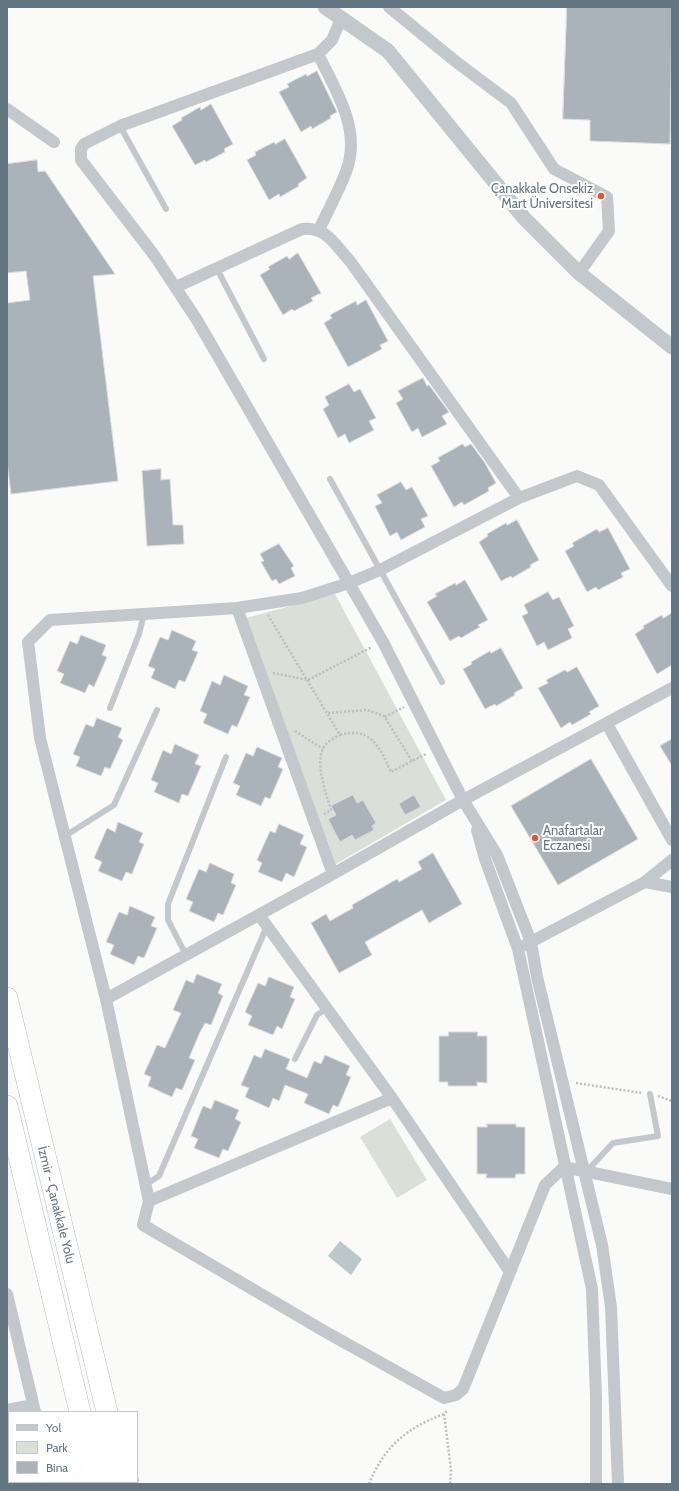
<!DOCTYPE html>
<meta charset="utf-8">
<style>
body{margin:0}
#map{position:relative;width:679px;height:1491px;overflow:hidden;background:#fafaf8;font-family:Cabin,sans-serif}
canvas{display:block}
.frame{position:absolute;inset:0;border:8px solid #657683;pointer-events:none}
.legend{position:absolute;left:8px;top:1411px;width:130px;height:72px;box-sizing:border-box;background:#fff;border:1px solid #c1c8cd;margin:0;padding:5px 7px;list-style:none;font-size:12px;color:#657683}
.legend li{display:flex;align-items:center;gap:8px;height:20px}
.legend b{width:20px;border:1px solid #c1c8cd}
</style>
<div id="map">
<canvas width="679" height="1491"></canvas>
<div class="frame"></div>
<ul class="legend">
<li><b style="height:5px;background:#c3c8cc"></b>Yol</li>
<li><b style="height:11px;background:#dadfd7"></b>Park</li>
<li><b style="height:11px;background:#aab3b9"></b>Bina</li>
</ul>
</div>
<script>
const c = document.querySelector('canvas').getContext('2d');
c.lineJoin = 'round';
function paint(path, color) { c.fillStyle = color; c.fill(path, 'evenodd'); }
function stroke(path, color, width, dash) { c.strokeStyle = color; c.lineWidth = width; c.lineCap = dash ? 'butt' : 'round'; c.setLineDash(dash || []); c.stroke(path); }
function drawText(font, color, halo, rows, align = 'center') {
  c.font = font + ' Cabin,sans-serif'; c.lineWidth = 4; c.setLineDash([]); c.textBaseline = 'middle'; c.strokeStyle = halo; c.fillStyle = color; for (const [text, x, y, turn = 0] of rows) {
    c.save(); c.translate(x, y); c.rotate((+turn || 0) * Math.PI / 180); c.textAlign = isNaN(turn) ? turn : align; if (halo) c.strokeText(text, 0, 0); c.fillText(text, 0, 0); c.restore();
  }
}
const green = new Path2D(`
 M335,594L446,800L336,864L246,618Z
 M390,1119L427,1180L397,1198L360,1137Z`);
const water = new Path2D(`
 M340,1241L362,1259L351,1275L328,1256Z`);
const building = new Path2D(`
 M567,7H672L670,144L590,141V120L563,119Z
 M317,71L337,112L330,116L331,118L312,129L311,126L301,132L279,92L289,87L287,84L306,74L307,76Z
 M211,104L233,144L224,149L225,152L206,162L205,160L195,165L172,126L182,120L181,118L200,107L201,110Z
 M285,139L307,178L298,184L299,186L280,197L279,194L269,200L247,160L256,155L255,152L274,142L275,144Z
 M37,160L38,172L45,171L115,274L93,276L118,481L11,494L7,461V303L30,300L26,271L7,273V164Z
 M298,253L321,293L311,298L313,301L294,311L292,309L283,315L260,275L270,269L268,267L287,256L289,259Z
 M366,300L388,341L380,345L382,349L348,367L324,323L332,318L330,315L356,301L357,305Z
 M423,378L427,386L429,385L449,412L442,416L447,424L422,437L418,428L412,432L396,403L403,399L398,391Z
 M349,384L354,392L360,389L376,418L369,421L374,430L349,443L345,434L338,438L323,409L329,405L325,397Z
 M463,444L465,447L471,444L485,463L496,483L488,488L489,491L464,505L462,502L454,507L431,466L440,461L438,458Z
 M161,469V480L170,479L173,525H183L184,544L147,546L142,471Z
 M401,482L406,490L412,487L428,516L421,519L425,527L401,540L397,532L390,536L375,506L382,503L377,495Z
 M517,520L539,560L530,565L531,567L512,578L511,576L501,581L479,542L488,536L487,534L506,523L507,525Z
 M608,528L630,569L621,573L623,577L598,590L596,587L587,592L565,551L574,546L572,543L597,529L599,532Z
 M279,544L294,566L291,568L295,576L279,584L276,579L272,581L261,562L264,561L260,554Z
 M465,580L488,620L478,625L480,627L461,638L459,636L450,641L427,602L437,596L435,594L455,583L456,585Z
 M548,592L553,600L559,597L574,626L568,629L572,638L548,650L544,642L537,646L522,616L528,613L524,605Z
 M672,613V665L657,674L635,634L644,628L643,626L662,615L663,618Z
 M172,630L196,641L192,650L198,652L185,682L179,680L175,689L151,678L155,669L148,666L160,637L168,640Z
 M81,635L106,645L102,655L107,657L94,687L89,684L85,693L60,683L64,674L57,671L70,641L77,644Z
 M501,648L523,688L514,693L515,695L496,706L495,704L485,709L463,669L472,664L471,662L490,651L491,653Z
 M577,667L599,706L589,712L591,714L572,725L570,722L561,728L538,688L548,683L546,680L565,670L567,672Z
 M224,675L248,686L244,695L250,697L237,727L232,725L228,734L203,723L207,714L200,711L212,681L220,685Z
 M97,718L122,728L118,737L123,740L110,769L105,767L101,776L76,766L80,757L73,754L86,724L93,727Z
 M672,739V766L660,746Z
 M175,744L199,755L195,764L201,766L188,796L182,794L179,803L154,792L158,783L151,780L163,750L171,754Z
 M257,747L282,758L278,767L283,769L270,799L265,797L261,806L236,795L240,786L233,783L246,753L253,756Z
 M591,759L638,839L558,885L511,806Z
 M353,795L357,803L363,800L376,823L372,826L374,830L355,840L352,835L340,842L328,819L336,815L331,806Z
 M414,795L421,807L405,815L399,804Z
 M118,822L143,833L139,842L144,844L132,874L126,872L122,881L98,871L102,862L94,858L107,828L115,832Z
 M279,824L304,835L300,844L307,847L294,877L286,873L282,882L258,872L262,863L257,860L270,831L275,833Z
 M433,853L462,904L429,923L422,910L365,942L372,955L339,973L311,923L326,914L330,921L353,908L352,905L397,879L399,882L422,869L418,862Z
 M210,863L234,874L231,883L236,885L223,915L218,913L214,922L189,911L193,902L186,899L199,869L206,872Z
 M130,906L155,917L151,926L157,928L144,958L138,956L134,965L110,954L114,945L106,942L119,912L127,915Z
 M197,974L222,984L218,993L223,996L211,1025L205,1023L200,1032L189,1058L195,1060L182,1090L176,1088L172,1097L148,1086L151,1077L144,1074L157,1045L165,1048L181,1013L173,1010L186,980L193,983Z
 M269,977L294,987L290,997L295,999L282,1029L277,1026L273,1035L248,1025L252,1016L245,1012L258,983L265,986Z
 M449,1032H478L477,1036H487V1083L477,1082V1086H448V1082H439V1036H448Z
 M265,1049L290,1059L286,1069L307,1078L314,1061L321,1064L325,1055L350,1066L346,1075L351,1077L338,1107L333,1105L329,1114L304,1103L308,1094L285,1085L279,1101L273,1098L269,1108L245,1097L249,1088L241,1085L254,1055L261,1058Z
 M215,1100L239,1110L235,1119L241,1122L228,1151L223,1149L219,1158L194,1148L198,1139L191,1136L203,1106L211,1109Z
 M487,1124H516V1127H525V1174H516L515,1178H486L487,1174H477V1127H487Z`);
const path = new Path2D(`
 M268,615L340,735C371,726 380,748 391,772L426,754
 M273,673L308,680L372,647
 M328,713L367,710L384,716L412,761
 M385,717L404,707
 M295,731L323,749
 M324,814L331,810C326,793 312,758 327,743C331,740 336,737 340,735
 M576,1083L642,1093
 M658,1096L672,1101
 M444,1414L451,1470L450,1484
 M369,1484C384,1447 406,1428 444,1414L448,1410`);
const service = new Path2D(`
 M120,126L166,209
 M216,267L264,359
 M330,479L442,682
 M110,708L139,634L144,614
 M65,836L114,805L157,710
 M186,955L168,920V904L226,757
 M295,1059L317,1015L327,1008
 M586,1172L613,1143L658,1136L650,1094
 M145,1185L159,1176L267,926`);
const minor = new Path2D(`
 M389,7L455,61L511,103L554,169L607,197L609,231L579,273
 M341,19L332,40L318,54L120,126L84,144L81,149V160L154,255L197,320L383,642L463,800L497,855L531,942L537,977L602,1245L611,1307L618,1484
 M318,54C335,89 361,128 347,169C340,189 328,210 319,230
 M7,109L54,142
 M176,287L302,229C326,226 335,245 350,261L519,498
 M237,608L333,874
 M607,724L672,840
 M477,830L485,859L518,949L592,1289L596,1397V1484
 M645,882L672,887
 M259,915L392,1098L510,1272
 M525,945L645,882L672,860
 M106,999L333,874L463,800L672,688
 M564,1167L545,1185L463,1389L456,1395L444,1398L324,1331L143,1225L149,1201L106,999L40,738L28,642L50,620L237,608L302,598L349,583L380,570L519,498L577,476L599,485L672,586
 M564,1167L672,1189
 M149,1201L392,1098
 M7,1294L35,1412
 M7,1410L33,1405
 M52,1482V1484`);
const tertiary = new Path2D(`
 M325,7L388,51L524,218L579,273L672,347`);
const trunk = new Path2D(`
 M7,998L107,1412
 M7,1106L80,1412
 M97,1482V1484
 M128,1482V1484`);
const markers = [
 [601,196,4,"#e4572e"],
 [535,838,4,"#e4572e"]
];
const poiNames = [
 ["Çanakkale Onsekiz",593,189],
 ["Mart Üniversitesi",593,204],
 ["Anafartalar",543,831,"left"],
 ["Eczanesi",543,846,"left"]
];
const streetNames = [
 ["İzmir - Çanakkale Yolu",56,1205,76]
];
paint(green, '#dadfd7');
paint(water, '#bbc7cb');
paint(building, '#aab3b9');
stroke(building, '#dcdcda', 1);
stroke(trunk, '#b4b9bd', 22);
stroke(path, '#bbbfc2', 2.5, [2, 2]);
stroke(service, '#c3c8cc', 6);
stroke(minor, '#c3c8cc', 12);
stroke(tertiary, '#c3c8cc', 15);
stroke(trunk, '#fff', 21);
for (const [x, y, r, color] of markers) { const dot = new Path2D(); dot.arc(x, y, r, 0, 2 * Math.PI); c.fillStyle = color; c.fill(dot); stroke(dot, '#fff', 1.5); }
drawText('13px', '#657683', '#fff', poiNames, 'right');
drawText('13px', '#657683', '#fff', streetNames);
</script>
